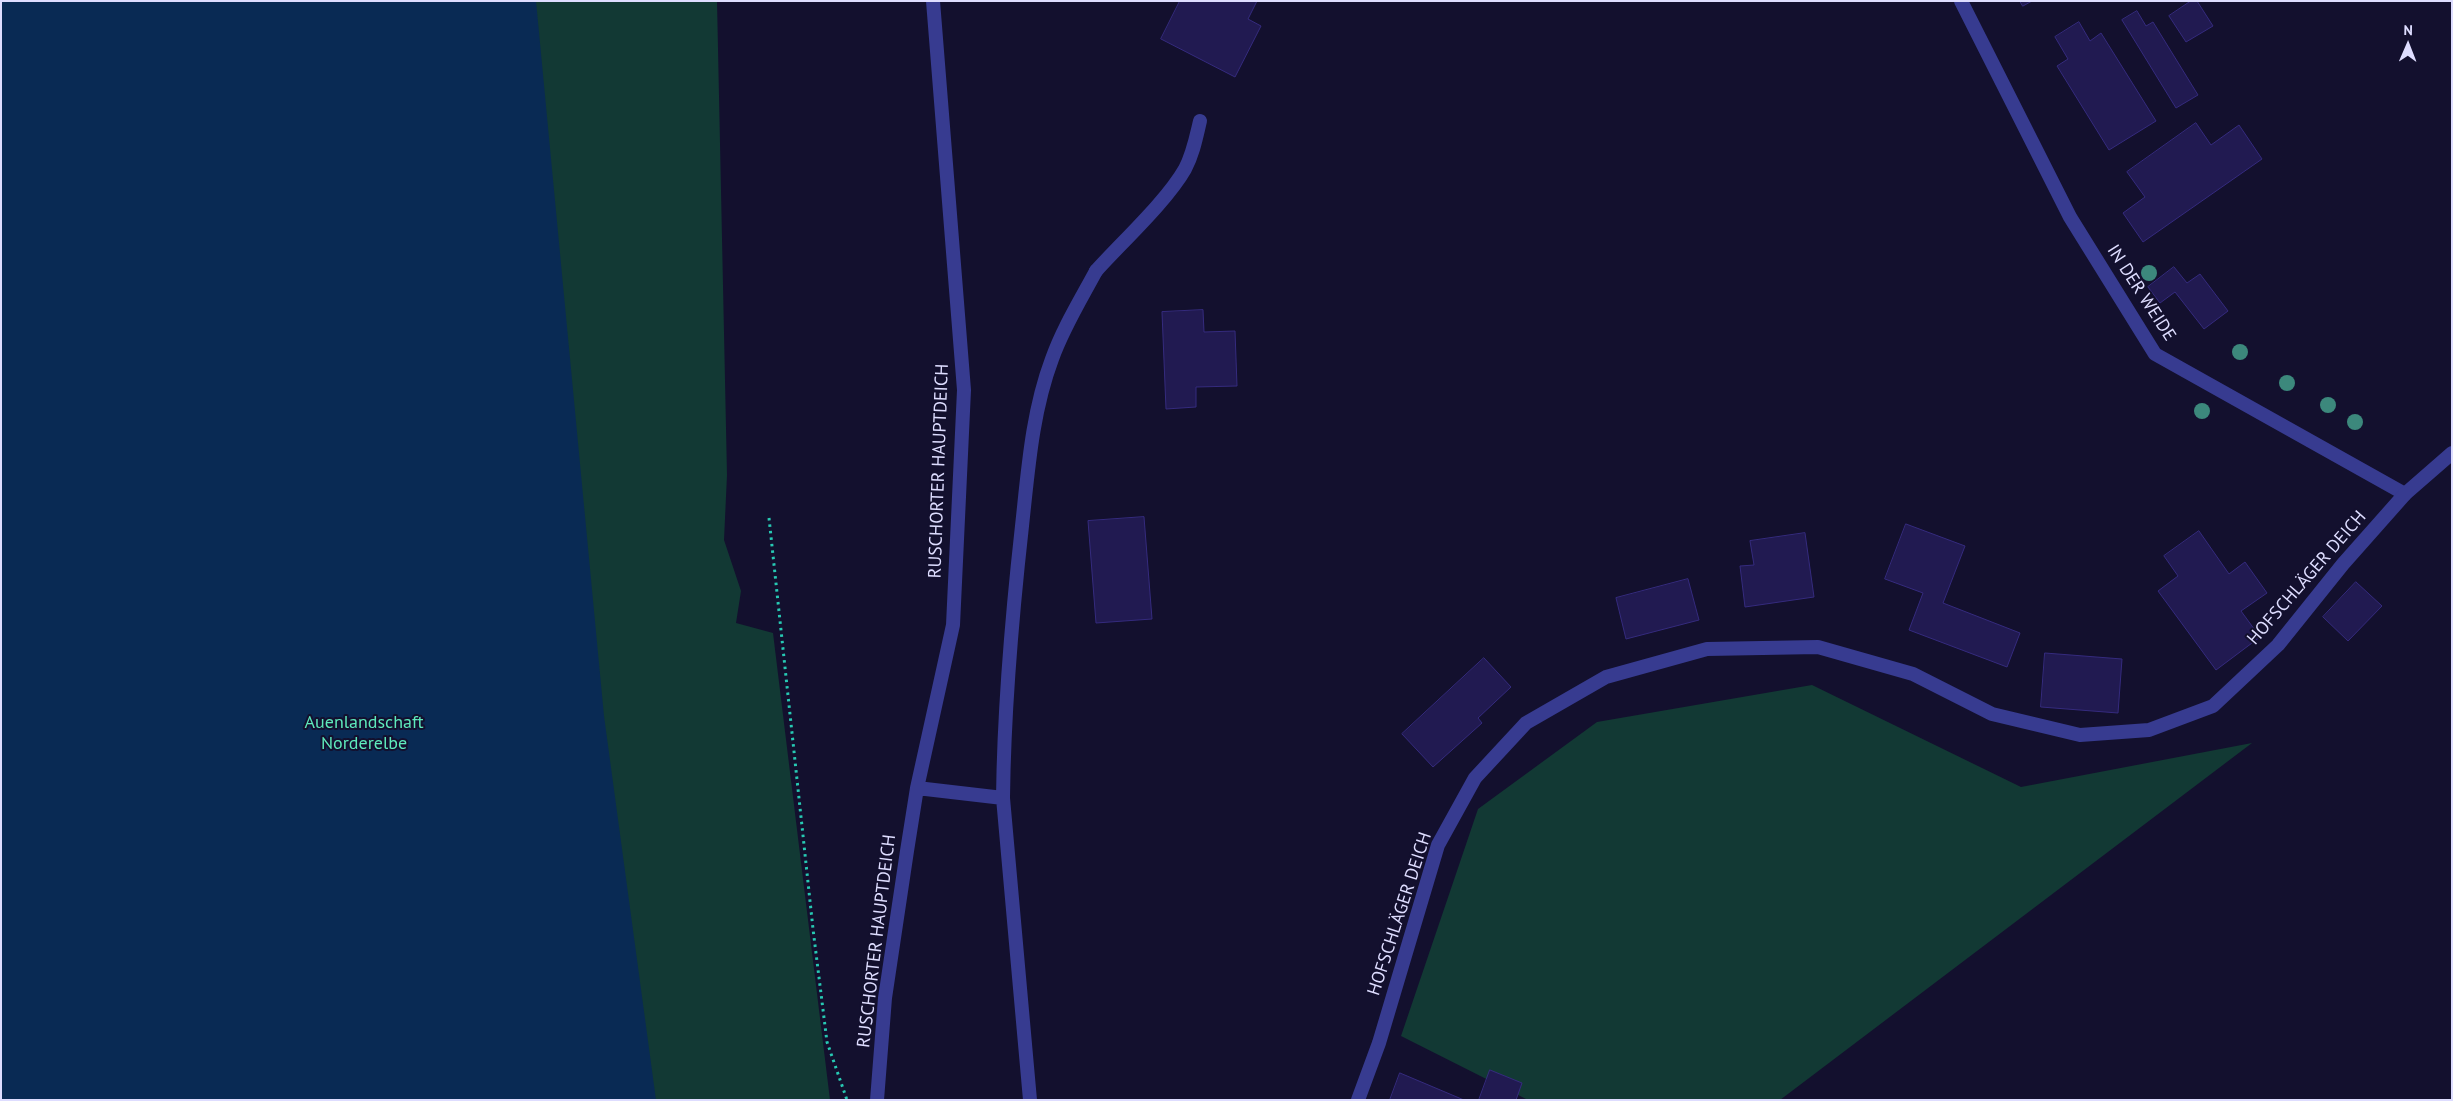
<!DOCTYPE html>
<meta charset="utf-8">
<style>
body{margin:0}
#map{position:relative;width:2453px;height:1101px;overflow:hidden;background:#13102e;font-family:"PT Sans",sans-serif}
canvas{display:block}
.frame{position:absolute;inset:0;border:2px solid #deddff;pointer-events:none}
.north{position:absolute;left:2383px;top:20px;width:50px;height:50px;-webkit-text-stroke:4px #13102e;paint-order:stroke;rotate:1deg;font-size:14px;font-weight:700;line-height:20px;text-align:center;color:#deddff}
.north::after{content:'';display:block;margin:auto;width:18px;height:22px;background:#deddff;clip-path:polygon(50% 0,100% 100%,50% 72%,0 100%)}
</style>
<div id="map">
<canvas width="2453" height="1101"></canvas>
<div class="frame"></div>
<div class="north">N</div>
</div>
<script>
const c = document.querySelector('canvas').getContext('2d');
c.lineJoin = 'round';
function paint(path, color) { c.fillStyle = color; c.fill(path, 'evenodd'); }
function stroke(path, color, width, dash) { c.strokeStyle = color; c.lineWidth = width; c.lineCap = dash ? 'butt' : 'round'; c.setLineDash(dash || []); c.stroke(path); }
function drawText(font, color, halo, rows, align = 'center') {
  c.font = font + ' "PT Sans",sans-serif'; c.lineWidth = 4; c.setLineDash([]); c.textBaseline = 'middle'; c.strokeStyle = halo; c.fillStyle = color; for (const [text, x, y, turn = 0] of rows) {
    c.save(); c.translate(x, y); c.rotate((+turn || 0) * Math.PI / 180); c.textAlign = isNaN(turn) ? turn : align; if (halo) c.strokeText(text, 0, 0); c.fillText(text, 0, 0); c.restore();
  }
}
const green = new Path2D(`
 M1,1H717L727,475L724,540L741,591L736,623L773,633L830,1100H1Z
 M1812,685L2021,787L2252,743L1780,1100H1528L1401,1036L1478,809L1597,722Z`);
const water = new Path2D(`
 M1,1H536L604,716L656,1100H1Z`);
const building = new Path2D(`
 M1180,1H1257L1248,19L1261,26L1235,77L1161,39Z
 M2020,1H2032L2023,6Z
 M2191,1H2197L2213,26L2186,42L2169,16Z
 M2137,11L2146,26L2153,22L2198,95L2176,108L2122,20Z
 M2079,22L2090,41L2101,33L2156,121L2109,150L2057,66L2068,59L2055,37Z
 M2196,123L2211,145L2239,125L2262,159L2143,242L2123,213L2145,197L2127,172Z
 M2174,267L2187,283L2200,274L2228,311L2204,329L2175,292L2160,303L2148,287Z
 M1203,310L1204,332L1235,331L1237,386L1196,387V407L1166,409L1162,312Z
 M1144,517L1152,619L1096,623L1088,521Z
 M1906,524L1965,546L1943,603L2020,633L2007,667L1909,630L1923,593L1885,579Z
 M2199,531L2229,574L2245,562L2267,593L2241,611L2260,637L2216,670L2158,591L2178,576L2164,556Z
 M1805,533L1814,597L1745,607L1740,566L1754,565L1750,541Z
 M1688,579L1699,620L1626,639L1616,598Z
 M2356,582L2382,606L2348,641L2323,617Z
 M2045,653L2122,659L2118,713L2041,707Z
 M1484,658L1511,687L1478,718L1482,723L1433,767L1402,734Z
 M1490,1070L1522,1083L1516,1100H1479Z
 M1400,1073L1464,1100H1390Z`);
const path = new Path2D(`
 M769,518L813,929L827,1042L847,1100`);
const service = new Path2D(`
 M1096,271C1122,242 1166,202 1185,169C1193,154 1196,138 1200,121`);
const minor = new Path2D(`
 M1961,1L2070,217L2155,354L2405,494
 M917,788L1003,798L1030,1100
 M1003,798C1004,707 1012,616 1022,526C1028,471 1032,412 1052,359C1063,328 1081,299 1096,271
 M877,1100L885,998L907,851L917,788L953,625L964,390L933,1`);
const tertiary = new Path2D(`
 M1358,1100L1379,1043L1438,845L1475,778L1526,723L1606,677L1707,649L1818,647L1913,674L1992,714L2080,735L2149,730L2213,706L2278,645L2343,564L2405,494L2452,453`);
const trees = [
 [2149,273],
 [2240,352],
 [2287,383],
 [2328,405],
 [2202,411],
 [2355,422]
];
const streetNames = [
 ["IN DER WEIDE",2141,293,57],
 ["RUSCHORTER HAUPTDEICH",939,471,-88],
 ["HOFSCHLÄGER DEICH",2307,578,-49],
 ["HOFSCHLÄGER DEICH",1400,914,-72],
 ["RUSCHORTER HAUPTDEICH",877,941,-83]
];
const parkNames = [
 ["Auenlandschaft",364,723],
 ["Norderelbe",364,744]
];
paint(green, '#123934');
paint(water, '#092a54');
paint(building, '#211a51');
stroke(building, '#352b7e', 1);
stroke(path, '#27c9b3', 3, [2.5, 4]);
stroke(service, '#373b90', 14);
stroke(minor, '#373b90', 14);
stroke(tertiary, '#373b90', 14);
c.fillStyle = '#3c887c';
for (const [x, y] of trees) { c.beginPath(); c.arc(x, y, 8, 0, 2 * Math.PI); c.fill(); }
drawText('18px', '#deddff', '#13102e', streetNames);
drawText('18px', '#5eeabc', '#13102e', parkNames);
</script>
